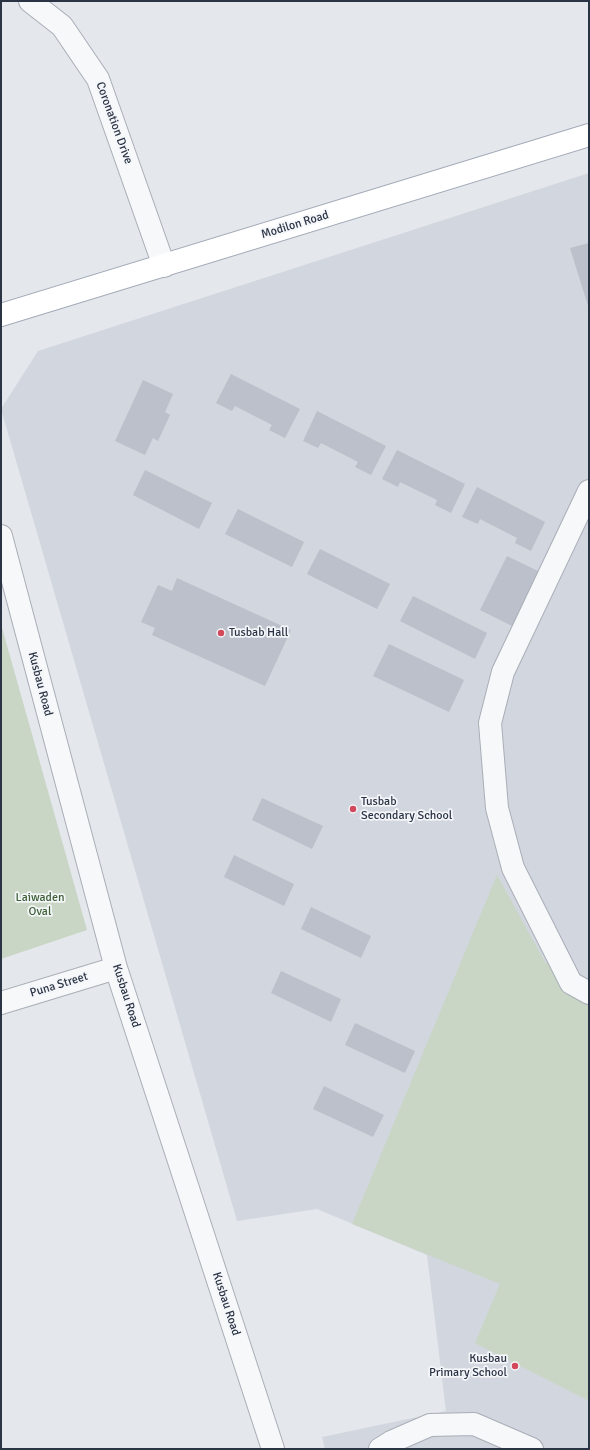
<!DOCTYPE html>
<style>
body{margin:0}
#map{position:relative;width:590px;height:1450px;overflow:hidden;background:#e4e7ec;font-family:Signika,sans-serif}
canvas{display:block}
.frame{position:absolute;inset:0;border:2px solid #2b3445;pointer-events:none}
</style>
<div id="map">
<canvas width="590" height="1450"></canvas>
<div class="frame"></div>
</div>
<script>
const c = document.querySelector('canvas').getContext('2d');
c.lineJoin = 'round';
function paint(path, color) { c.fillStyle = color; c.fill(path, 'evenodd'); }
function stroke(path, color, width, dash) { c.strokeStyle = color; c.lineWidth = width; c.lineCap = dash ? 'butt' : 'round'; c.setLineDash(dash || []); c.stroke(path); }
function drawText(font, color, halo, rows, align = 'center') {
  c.font = font + ' Signika,sans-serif'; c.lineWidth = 3.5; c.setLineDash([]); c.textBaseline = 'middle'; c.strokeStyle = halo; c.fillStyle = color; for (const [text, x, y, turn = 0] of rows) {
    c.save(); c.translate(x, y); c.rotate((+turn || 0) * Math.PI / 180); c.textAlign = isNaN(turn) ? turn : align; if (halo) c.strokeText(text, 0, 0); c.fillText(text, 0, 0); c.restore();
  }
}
const built = new Path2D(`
 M589,173V1449H325L322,1437L446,1411L427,1255L317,1209L237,1221L1,409L38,351Z`);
const green = new Path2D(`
 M1,624L87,930L1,959Z
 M497,875L545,962L589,991V1401L475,1343L500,1284L352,1224Z`);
const building = new Path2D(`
 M589,243V309L570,248Z
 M231,374L300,409L285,438L269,430L272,425L235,406L232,411L216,403Z
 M143,380L173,394L165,412L170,415L158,441L153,438L145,455L115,441Z
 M317,411L386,446L371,475L355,467L358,462L321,443L318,448L303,441Z
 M397,450L465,484L451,513L435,505L437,500L400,482L398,487L382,479Z
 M145,470L212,503L199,529L133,495Z
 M477,487L545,522L531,551L515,543L517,538L480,519L478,524L462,517Z
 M238,509L304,542L292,567L225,534Z
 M320,549L390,584L377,609L307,574Z
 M507,556L540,572L514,627L480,610Z
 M177,578L291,630L265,686L152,635L155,628L141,622L158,585L172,591Z
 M413,596L487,633L475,659L400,621Z
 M389,644L464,680L449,712L373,676Z
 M262,798L323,826L312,849L252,820Z
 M234,855L294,884L284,906L224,877Z
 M311,907L371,936L361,958L301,929Z
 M281,971L341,999L331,1022L271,993Z
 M355,1023L415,1051L405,1073L345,1045Z
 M324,1086L384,1115L373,1137L313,1109Z`);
const minor = new Path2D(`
 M30,1L62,26L98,79L164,266
 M589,491L503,672L490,723L497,808L513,868L571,983L589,993
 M1,536L116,968L273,1449
 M1,1003L116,968
 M380,1449L391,1442L430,1425L474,1424L532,1449`);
const major = new Path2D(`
 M1,315L589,135`);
const markers = [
 [221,633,4,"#d1495b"],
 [353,809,4,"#d1495b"],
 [515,1366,4,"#d1495b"]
];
const streetNames = [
 ["Coronation Drive",114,123,70],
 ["Modilon Road",295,225,-17],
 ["Kusbau Road",40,684,75],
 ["Puna Street",59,985,-17],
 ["Kusbau Road",126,996,72],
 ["Kusbau Road",226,1304,72]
];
const poiNames = [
 ["Tusbab Hall",229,633],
 ["Tusbab",361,802],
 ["Secondary School",361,816],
 ["Kusbau",507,1359,"right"],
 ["Primary School",507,1373,"right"]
];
const parkNames = [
 ["Laiwaden",40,898],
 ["Oval",40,912]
];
paint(built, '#d2d6de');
paint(green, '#c9d6c5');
paint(building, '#bbc0ca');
stroke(minor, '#a9aeb7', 24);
stroke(major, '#a3abb8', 24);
stroke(minor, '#f7f8fa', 22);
stroke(major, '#fff', 22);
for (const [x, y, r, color] of markers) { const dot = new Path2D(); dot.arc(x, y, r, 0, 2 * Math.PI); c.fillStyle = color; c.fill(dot); stroke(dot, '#f4f6f9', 1.5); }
drawText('12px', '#2b3445', '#f4f6f9', streetNames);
drawText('12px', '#2b3445', '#f4f6f9', poiNames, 'left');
drawText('12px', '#3f6138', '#f4f6f9', parkNames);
</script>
